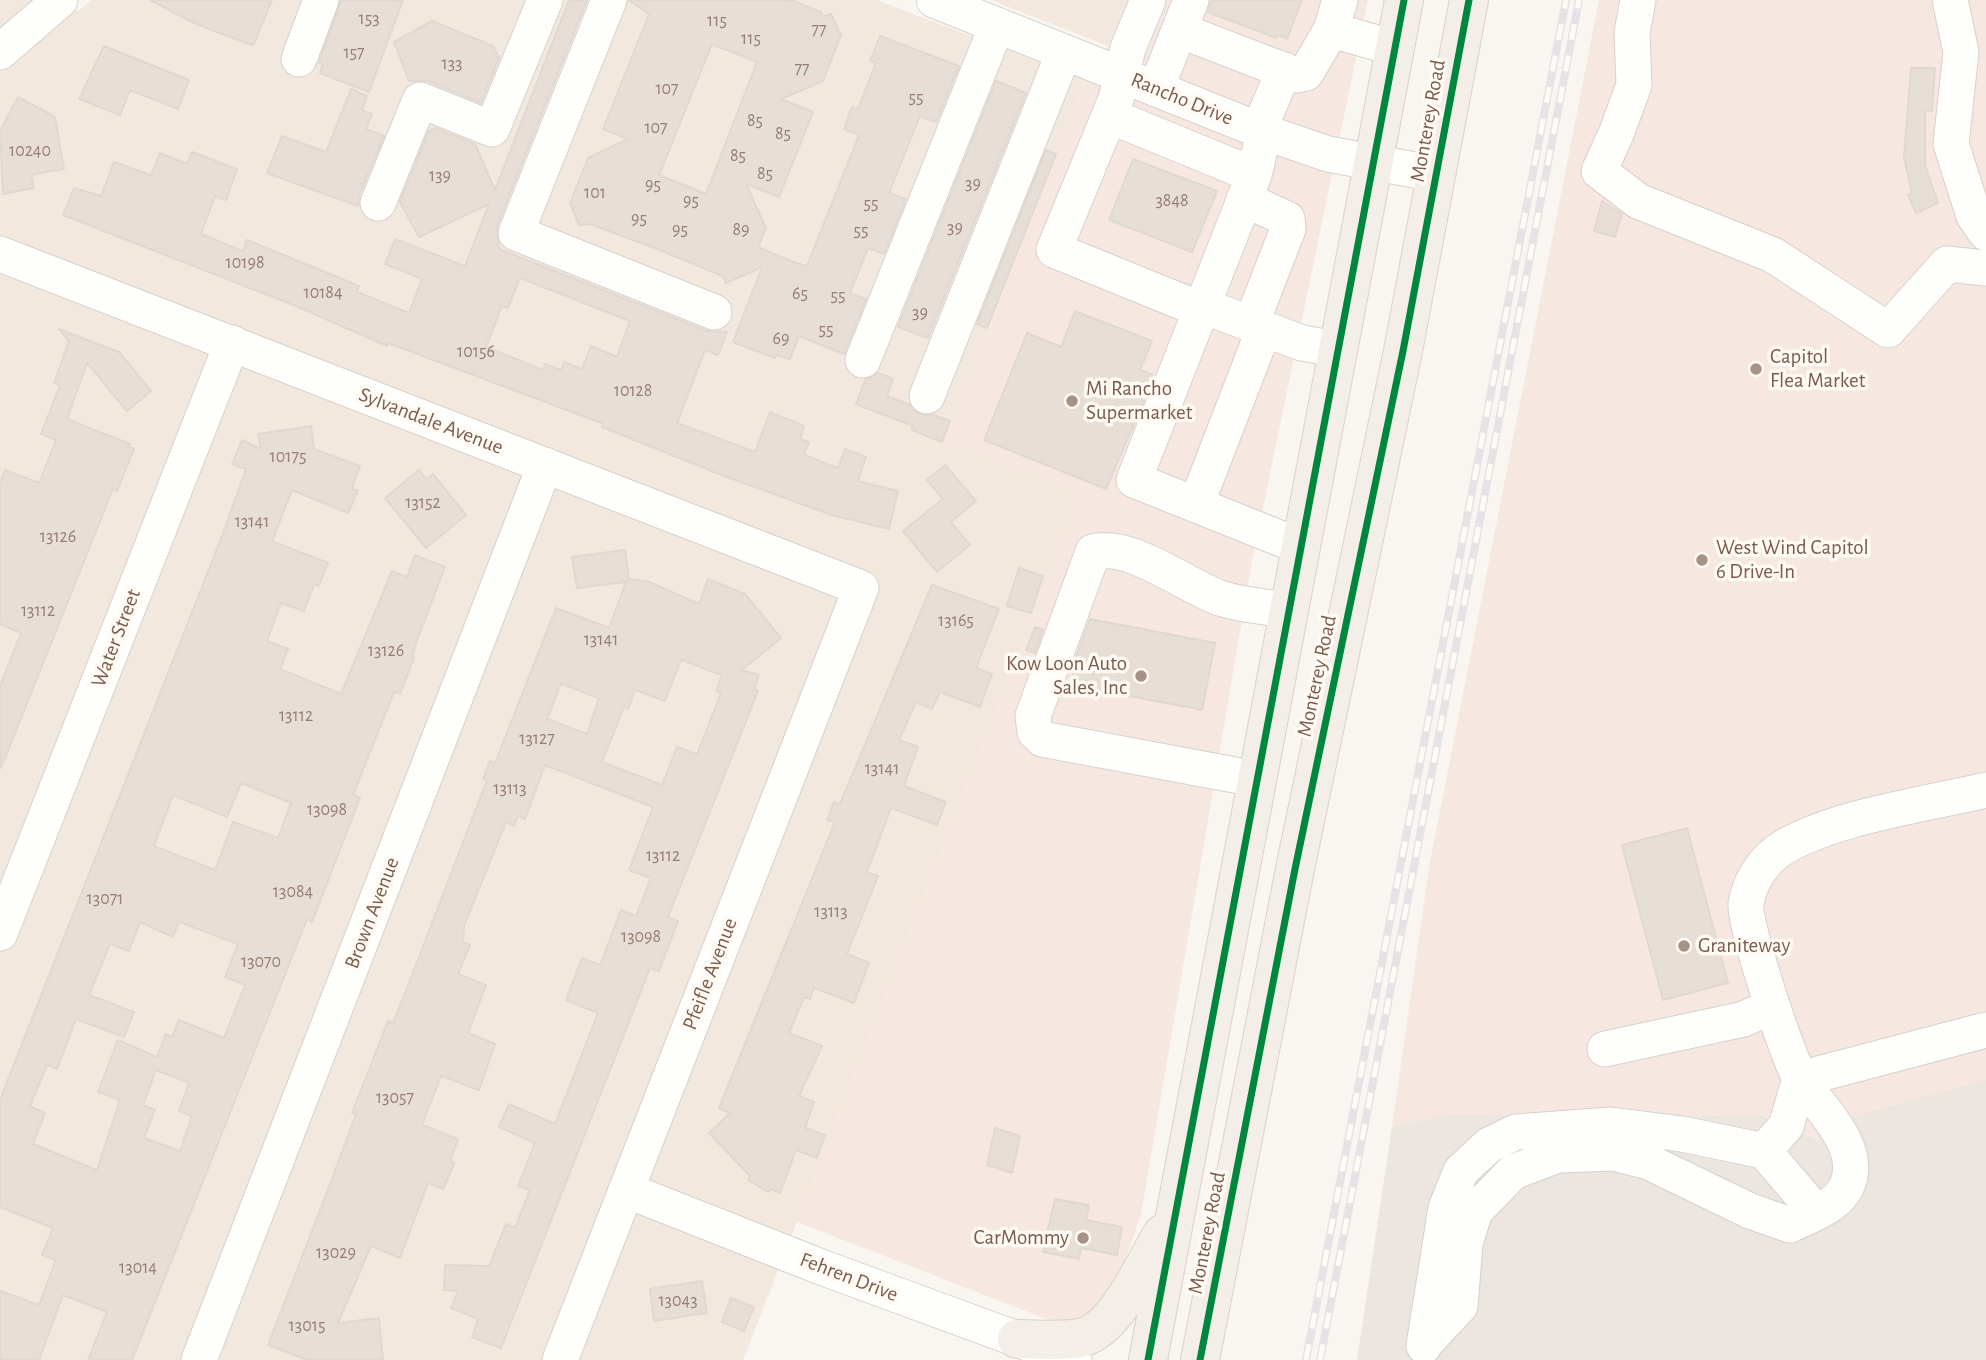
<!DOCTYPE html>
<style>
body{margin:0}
canvas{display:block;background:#f9f5f0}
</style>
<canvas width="1986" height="1360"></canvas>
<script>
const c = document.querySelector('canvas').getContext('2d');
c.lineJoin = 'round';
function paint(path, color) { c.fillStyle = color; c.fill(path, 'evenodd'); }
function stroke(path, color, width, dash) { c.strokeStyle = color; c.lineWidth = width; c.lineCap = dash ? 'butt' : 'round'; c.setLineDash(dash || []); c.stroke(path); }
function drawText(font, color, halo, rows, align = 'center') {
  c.font = font + ' "Alegreya Sans",sans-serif'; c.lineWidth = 7; c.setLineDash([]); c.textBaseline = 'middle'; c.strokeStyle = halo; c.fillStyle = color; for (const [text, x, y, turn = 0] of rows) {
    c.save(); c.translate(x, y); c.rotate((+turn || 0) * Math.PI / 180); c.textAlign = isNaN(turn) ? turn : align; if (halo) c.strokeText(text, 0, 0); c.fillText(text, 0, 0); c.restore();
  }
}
const residential = new Path2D(`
 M0,0H68L78,11L91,0H877L1085,80L945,441L1081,494L743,1360H0Z
 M991,0H1127L1108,46Z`);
const commercial = new Path2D(`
 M1127,0H1368L1252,561L1141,1215L1112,1297L1089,1323L1059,1324L797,1222L1081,494L945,441L1085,80L1108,46Z
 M1599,0H1986V1079L1821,1126L1820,1140L1762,1116L1448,1114L1392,1127L1429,867Z`);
const industrial = new Path2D(`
 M1986,1079V1360H1357L1392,1127L1448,1114L1762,1116L1819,1140L1820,1126Z`);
const building = new Path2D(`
 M150,0H272L254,44L251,45L196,24Z
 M341,0H403L369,92L320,73L323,64L319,63Z
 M569,0H587L497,226L499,249L707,331L727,332L718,355L705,350L677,423L755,452L770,412L804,426L800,439L809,442L804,455L838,468L845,449L866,457L858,481L898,491L889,529L832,515L727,477L602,427L604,424L388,343L387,346L296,306L63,215L74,188L101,196L114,162L151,175L160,153L187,164L192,152L237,169L226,200L215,196L201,234L243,251L247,240L359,286L357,292L409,313L422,279L385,264L395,239L465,266L489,204L419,237L400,202L429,131L435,128L475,144L495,190ZM520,278L630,321L617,357L591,346L582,369L564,362L561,370L545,364L543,370L486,347L502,306L508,308Z
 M629,0H791L821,12L823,17L831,14L841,35L823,81L781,99L813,112L779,197L746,184L766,228L758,247L796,263L807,266L859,135L844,129L852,107L858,109L876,63L870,61L880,36L959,66L936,122L920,116L889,193L906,199L884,254L868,248L850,293L866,299L844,354L799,336L790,359L776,355L775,358L733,342L762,267L726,283L723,276L652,247L590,224L579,225L570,203L588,158L628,139L603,129L649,14ZM712,44L757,62L706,194L659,175Z
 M1211,0H1302L1287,39L1278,35L1276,38L1208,12Z
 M432,21L493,46L499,58L481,103L428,81H409L394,42Z
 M104,46L189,80L178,109L130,90L120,115L79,99Z
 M1911,68H1935L1932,111L1925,110V165L1938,203L1916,213L1908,195L1912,194L1904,157Z
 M996,81L1026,93L928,338L898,327Z
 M351,89L367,96L362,110L372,114L366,129L384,136L359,195L358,206L267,173L282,136L326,152Z
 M18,97L55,117L64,169L31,175L34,188L3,194L0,131Z
 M1046,150L1056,154L987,328L977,324Z
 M1133,159L1217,191L1192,252L1109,220Z
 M1602,201L1622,214L1615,237L1594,231Z
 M1075,311L1152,341L1140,370L1152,374L1141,400L1144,401L1106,489L984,440L1027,333L1061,347Z
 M59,329L119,352L151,391L127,411L87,363L67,419L130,444L128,447L134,449L117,491L113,489L1,768L0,686L21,633L0,624V483L5,470L39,483L56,440L41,434L60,385L54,383L69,341Z
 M878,373L893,379L887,396L910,405L919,414L933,415L950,421L942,442L912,430L913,426L856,404L865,380Z
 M311,426L314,449L360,466L352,489L358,491L348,513L292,490L272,541L328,563L319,585H314L304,611L281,603L267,641L288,649L280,669L341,694L392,571L407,577L415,555L445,567L416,643L412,657L414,658L400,694L394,692L353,795L360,798L312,922L307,919L132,1360H88L107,1312L63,1295L39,1360H0V1291L39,1305L56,1260L42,1255L53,1228L0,1207V1100L222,536L246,469L232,464L242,440L261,449L258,434ZM241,783L291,803L278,838L233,822L215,870L154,846L173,795L227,817ZM140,922L173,937L179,922L238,944L225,977L245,985L224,1038L179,1020L172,1037L166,1034L157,1057L118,1040L98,1092L120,1100L97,1170L33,1144L45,1113L30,1106L47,1065L57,1069L76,1019L124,1037L134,1012L89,995L110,944L129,951ZM156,1070L189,1083L179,1111L192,1116L180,1151L144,1138L155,1110L143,1105Z
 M945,465L976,501L951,522L970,545L937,572L903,531L943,499L927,480Z
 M419,470L426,479L433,474L466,515L426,548L385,498Z
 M625,550L629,579L647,581L699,604L708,579L745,594L781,638L742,670L759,675L754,689L758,691L668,917L678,921L659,971L650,968L501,1348L472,1337L478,1319L451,1308L458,1291L444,1290L445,1265L489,1266L506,1224L515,1228L530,1190L518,1186L535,1143L499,1127L509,1104L555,1124L598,1013L566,1000L582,958L600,965L621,910L636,916L651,878L629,870L653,807L545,765L525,819L518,816L514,826L506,822L464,926L463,942L470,945L458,974L486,985L468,1033L495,1044L479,1090L441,1076L422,1125L458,1139L450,1161L454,1163L452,1169L443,1189L428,1183L400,1258L371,1246L338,1323L379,1318L383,1360H307L268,1345L327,1192L356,1114L352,1113L388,1021L393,1023L409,983L487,780L483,779L490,761L495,763L556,608L609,628L626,582L577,588L572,557ZM681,660L722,675L716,691L721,693L697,754L677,747L662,785L602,762L624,707L628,709L635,690L665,701ZM561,684L599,698L587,734L547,719Z
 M1019,568L1043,576L1031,613L1007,606Z
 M932,585L999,609L976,668L992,674L980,707L940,692L932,709L916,702L899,740L918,747L904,786L946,802L937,825L891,808L867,872L878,876L847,954L869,963L854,1003L814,988L810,999L804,997L789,1033L822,1046L799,1096L814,1102L805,1128L825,1135L817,1158L796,1150L780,1193L771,1189L768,1192L748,1180L750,1176L709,1133L730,1113L719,1108L835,822L827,820L834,802L840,804Z
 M1090,619L1215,643L1202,710L1072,685L1074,669L1072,668Z
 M1035,627L1043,630L1035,653L1026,650Z
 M1687,828L1728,983L1663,1000L1622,845Z
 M995,1128L1020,1136L1012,1173L987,1165Z
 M1055,1199L1089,1205L1086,1220L1122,1227L1117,1255L1081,1248L1079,1259L1043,1252Z
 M702,1281L707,1313L654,1321L650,1289Z
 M731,1298L754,1307L744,1331L722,1322Z`);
const minor = new Path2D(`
 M609,0L516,233L714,312
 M934,0L1264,132L1328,154L1436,174
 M1148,0L1128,48L1116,99L1054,250L1187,304L1203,306L1302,343L1336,349
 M1638,0L1632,33L1634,85L1616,134L1599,171L1638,201L1773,255L1888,330L1947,264L1986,268
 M1950,0L1961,52L1951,144L1974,216L1986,233
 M1179,30L1296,75L1306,73L1331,30L1340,0
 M1331,30L1395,48
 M0,52L60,0
 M299,59L321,0
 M1156,89L1191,0
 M1110,116L1254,175
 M1259,130L1284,70
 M1264,132L1254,175L1134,480L1299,546
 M1244,199L1287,219L1288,229L1251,324
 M378,203L420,100L492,129L545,0
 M0,254L861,588L560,1360
 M863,360L997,25
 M927,396L1064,52
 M1196,505L1264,329
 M1256,779L1042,739L1035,732L1033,716L1093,552C1132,542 1186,587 1223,599C1243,605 1266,607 1287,610
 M0,933L232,343
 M1605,1049L1744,1019L1772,1006
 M1800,1079L1986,1030
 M1764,1151L1816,1212
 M626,1190L821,1267L1074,1360
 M1425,1343L1460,1306L1465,1243L1475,1211L1513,1172L1558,1155L1614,1153L1649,1162L1750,1211L1790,1225C1810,1215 1840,1206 1848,1183C1862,1145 1819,1108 1801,1080C1789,1061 1743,923 1746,904C1749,883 1762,863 1778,851C1826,818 1927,804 1986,790
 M1424,1346L1446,1208L1461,1171L1489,1145L1516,1132L1611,1125L1682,1134L1764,1151L1786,1126L1800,1079
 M199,1360L545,465`);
const major = new Path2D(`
 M1017,1339C1038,1339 1064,1342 1084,1337C1117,1327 1144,1264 1162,1234
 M1148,1360L1404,0
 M1200,1360L1295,869L1403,351L1469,0`);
const rail = new Path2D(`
 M1306,1360L1566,0
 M1320,1360L1579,0`);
const cycleway = new Path2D(`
 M1148,1360L1404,0
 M1200,1360L1295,869L1403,351L1469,0`);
const markers = [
 [1756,369,7,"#a69286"],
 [1072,401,7,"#a69286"],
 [1702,560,7,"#a69286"],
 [1141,676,7,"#a69286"],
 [1684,946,7,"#a69286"],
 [1083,1238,7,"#a69286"]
];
const numberNames = [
 ["153",369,19],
 ["115",717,21],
 ["77",819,30],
 ["115",751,39],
 ["157",354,53],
 ["133",452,64],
 ["77",802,69],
 ["107",667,89],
 ["55",916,98],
 ["85",755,121],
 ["107",656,128],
 ["85",783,134],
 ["10240",30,151],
 ["85",738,156],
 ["85",765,174],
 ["139",440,176],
 ["39",973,184],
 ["95",653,185],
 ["101",595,193],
 ["95",691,201],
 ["3848",1172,201],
 ["55",871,204],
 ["95",639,219],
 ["39",955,228],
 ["95",680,230],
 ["89",741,230],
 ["55",861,231],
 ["10198",245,263],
 ["10184",323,293],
 ["65",800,294],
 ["55",838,296],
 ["39",920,313],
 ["55",826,330],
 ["69",781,339],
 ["10156",476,352],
 ["10128",633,391],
 ["10175",288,457],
 ["13152",423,503],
 ["13141",252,522],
 ["13126",58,537],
 ["13112",38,611],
 ["13165",956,621],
 ["13141",601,640],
 ["13126",386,651],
 ["13112",296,716],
 ["13127",537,739],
 ["13141",882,769],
 ["13113",510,789],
 ["13098",327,810],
 ["13112",663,856],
 ["13084",293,892],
 ["13071",105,899],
 ["13113",831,912],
 ["13098",641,937],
 ["13070",261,962],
 ["13057",395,1098],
 ["13029",336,1253],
 ["13014",138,1268],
 ["13043",678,1301],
 ["13015",307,1326]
];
const streetNames = [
 ["Rancho Drive",1182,99,22],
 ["Monterey Road",1428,121,-80],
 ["Sylvandale Avenue",431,421,21],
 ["Water Street",116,638,-69],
 ["Monterey Road",1317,676,-78],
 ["Brown Avenue",372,913,-69],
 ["Pfeifle Avenue",710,974,-69],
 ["Monterey Road",1207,1233,-79],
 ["Fehren Drive",849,1277,21]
];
const poiNames = [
 ["Capitol",1770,357],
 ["Flea Market",1770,381],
 ["Mi Rancho",1086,389],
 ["Supermarket",1086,413],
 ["West Wind Capitol",1716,548],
 ["6 Drive-In",1716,572],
 ["Kow Loon Auto",1127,664,"right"],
 ["Sales, Inc",1127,688,"right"],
 ["Graniteway",1698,946],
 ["CarMommy",1069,1238,"right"]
];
paint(residential, '#f2e8de');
paint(commercial, '#f6e8e1');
paint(industrial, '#ede5e0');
paint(building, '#e6ded7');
stroke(building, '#e2d8d2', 2);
stroke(minor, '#d7d1cb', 37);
stroke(major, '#dad1cc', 40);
stroke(minor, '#fefefd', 35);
stroke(major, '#f3eee8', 38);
stroke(rail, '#e6e3e7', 8);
stroke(rail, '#fffaf3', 5, [16]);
stroke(cycleway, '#00873e', 7);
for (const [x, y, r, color] of markers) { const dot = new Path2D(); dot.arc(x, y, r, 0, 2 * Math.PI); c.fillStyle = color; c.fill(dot); stroke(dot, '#fffaf3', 2.5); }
drawText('18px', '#977e72', null, numberNames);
drawText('21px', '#7a5c4d', '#fffaf3', streetNames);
drawText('21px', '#7a5c4d', '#fffaf3', poiNames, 'left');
</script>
